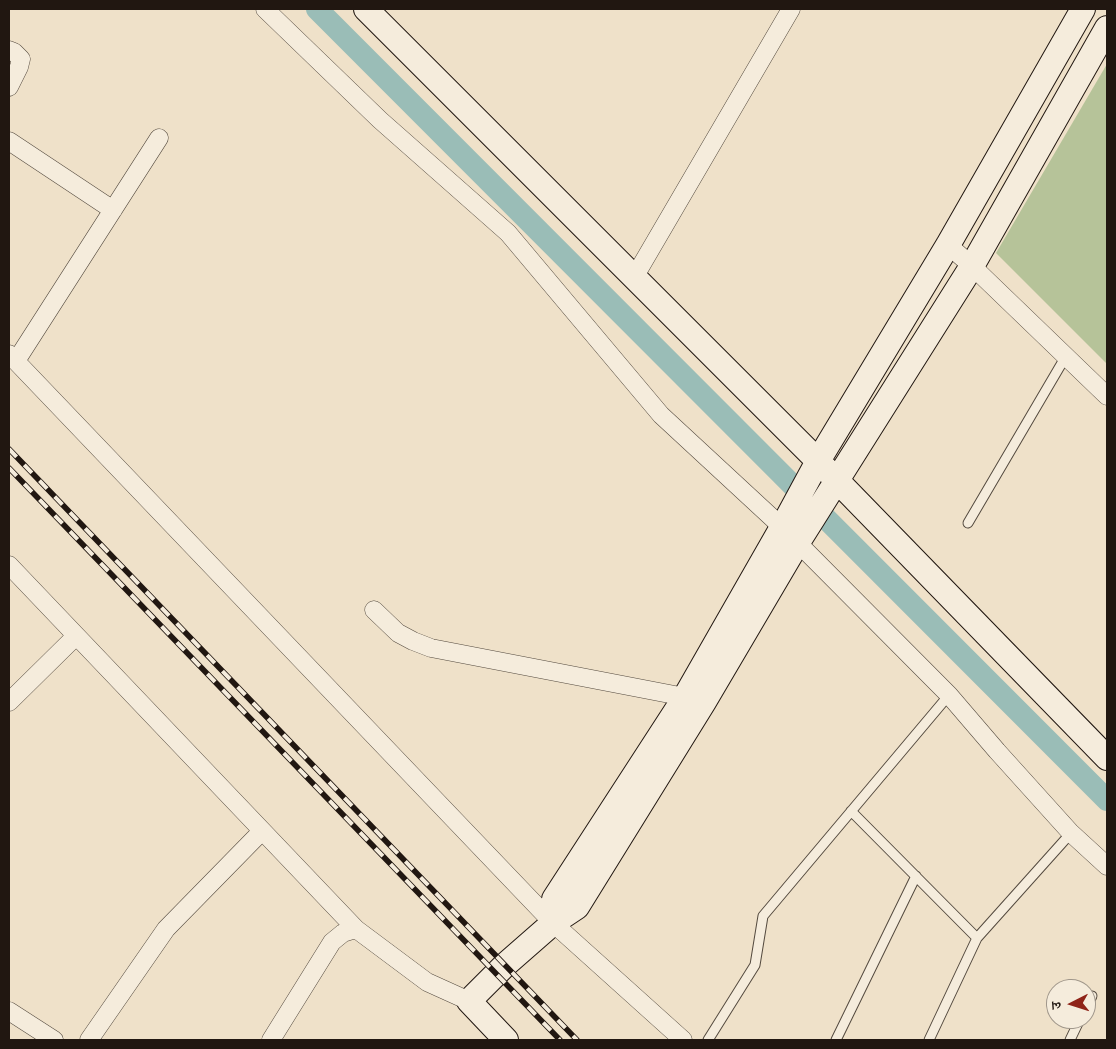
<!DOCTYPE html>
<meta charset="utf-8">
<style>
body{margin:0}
#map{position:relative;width:1116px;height:1049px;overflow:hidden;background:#efe1c9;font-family:"IM FELL Great Primer","Noto Serif Devanagari",serif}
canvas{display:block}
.frame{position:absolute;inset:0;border:10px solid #211711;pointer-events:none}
.north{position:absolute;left:1046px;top:979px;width:50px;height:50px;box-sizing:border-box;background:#f5ecdc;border:1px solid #a0978b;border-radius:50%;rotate:265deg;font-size:14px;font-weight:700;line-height:20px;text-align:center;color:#211711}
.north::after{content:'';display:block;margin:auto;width:18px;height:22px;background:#8f2418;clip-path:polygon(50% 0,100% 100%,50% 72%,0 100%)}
</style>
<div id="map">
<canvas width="1116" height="1049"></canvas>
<div class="frame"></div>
<div class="north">उ</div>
</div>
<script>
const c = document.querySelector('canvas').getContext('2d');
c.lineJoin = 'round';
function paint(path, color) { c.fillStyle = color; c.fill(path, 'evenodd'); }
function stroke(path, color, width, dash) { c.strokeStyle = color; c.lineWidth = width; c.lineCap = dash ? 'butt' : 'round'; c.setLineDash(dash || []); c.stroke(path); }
const green = new Path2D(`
 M1107,64V364L996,253Z`);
const canal = new Path2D(`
 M317,9L1107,800`);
const lane = new Path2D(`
 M968,523L1066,356
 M851,811L977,938
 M1086,1008L1092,996
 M708,1040L755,965L763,916L949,695
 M836,1040L916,876
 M929,1040L977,938L1071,833
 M1070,1040L1080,1019`);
const street = new Path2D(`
 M265,9L380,120L508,233L661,415L782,527L949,695L997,751L1071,833L1107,866
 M9,50L14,52L21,59L19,67L9,87
 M9,141L113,210
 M948,245L972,266L1107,396
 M635,276L791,9
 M9,354L553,923L683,1040
 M16,361L159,138
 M9,565L356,929L427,982L469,1001
 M374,610L398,633L413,641L431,648L685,697L696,700
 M9,702L76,636
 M9,1011L54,1040
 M89,1040L166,929L262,831
 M271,1040L332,942L343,933L356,929`);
const secondary = new Path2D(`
 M366,9L818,461L1107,758
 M553,923L554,899L685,697L785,522L818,461L948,245L1083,9
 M506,1040L469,1001L505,965L553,923L577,907L704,702L800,539L972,266L1107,28`);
const rail = new Path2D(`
 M9,449L577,1040
 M9,468L560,1040`);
paint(green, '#b6c399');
stroke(canal, '#9abdb7', 22);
stroke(lane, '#544a3f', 11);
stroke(street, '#544a3f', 19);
stroke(secondary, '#211711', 26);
stroke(lane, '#f5ecdc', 9);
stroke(street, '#f5ecdc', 18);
stroke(secondary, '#f5ecdc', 24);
stroke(rail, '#211711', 5.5);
stroke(rail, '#f5ecdc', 4, [11]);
</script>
